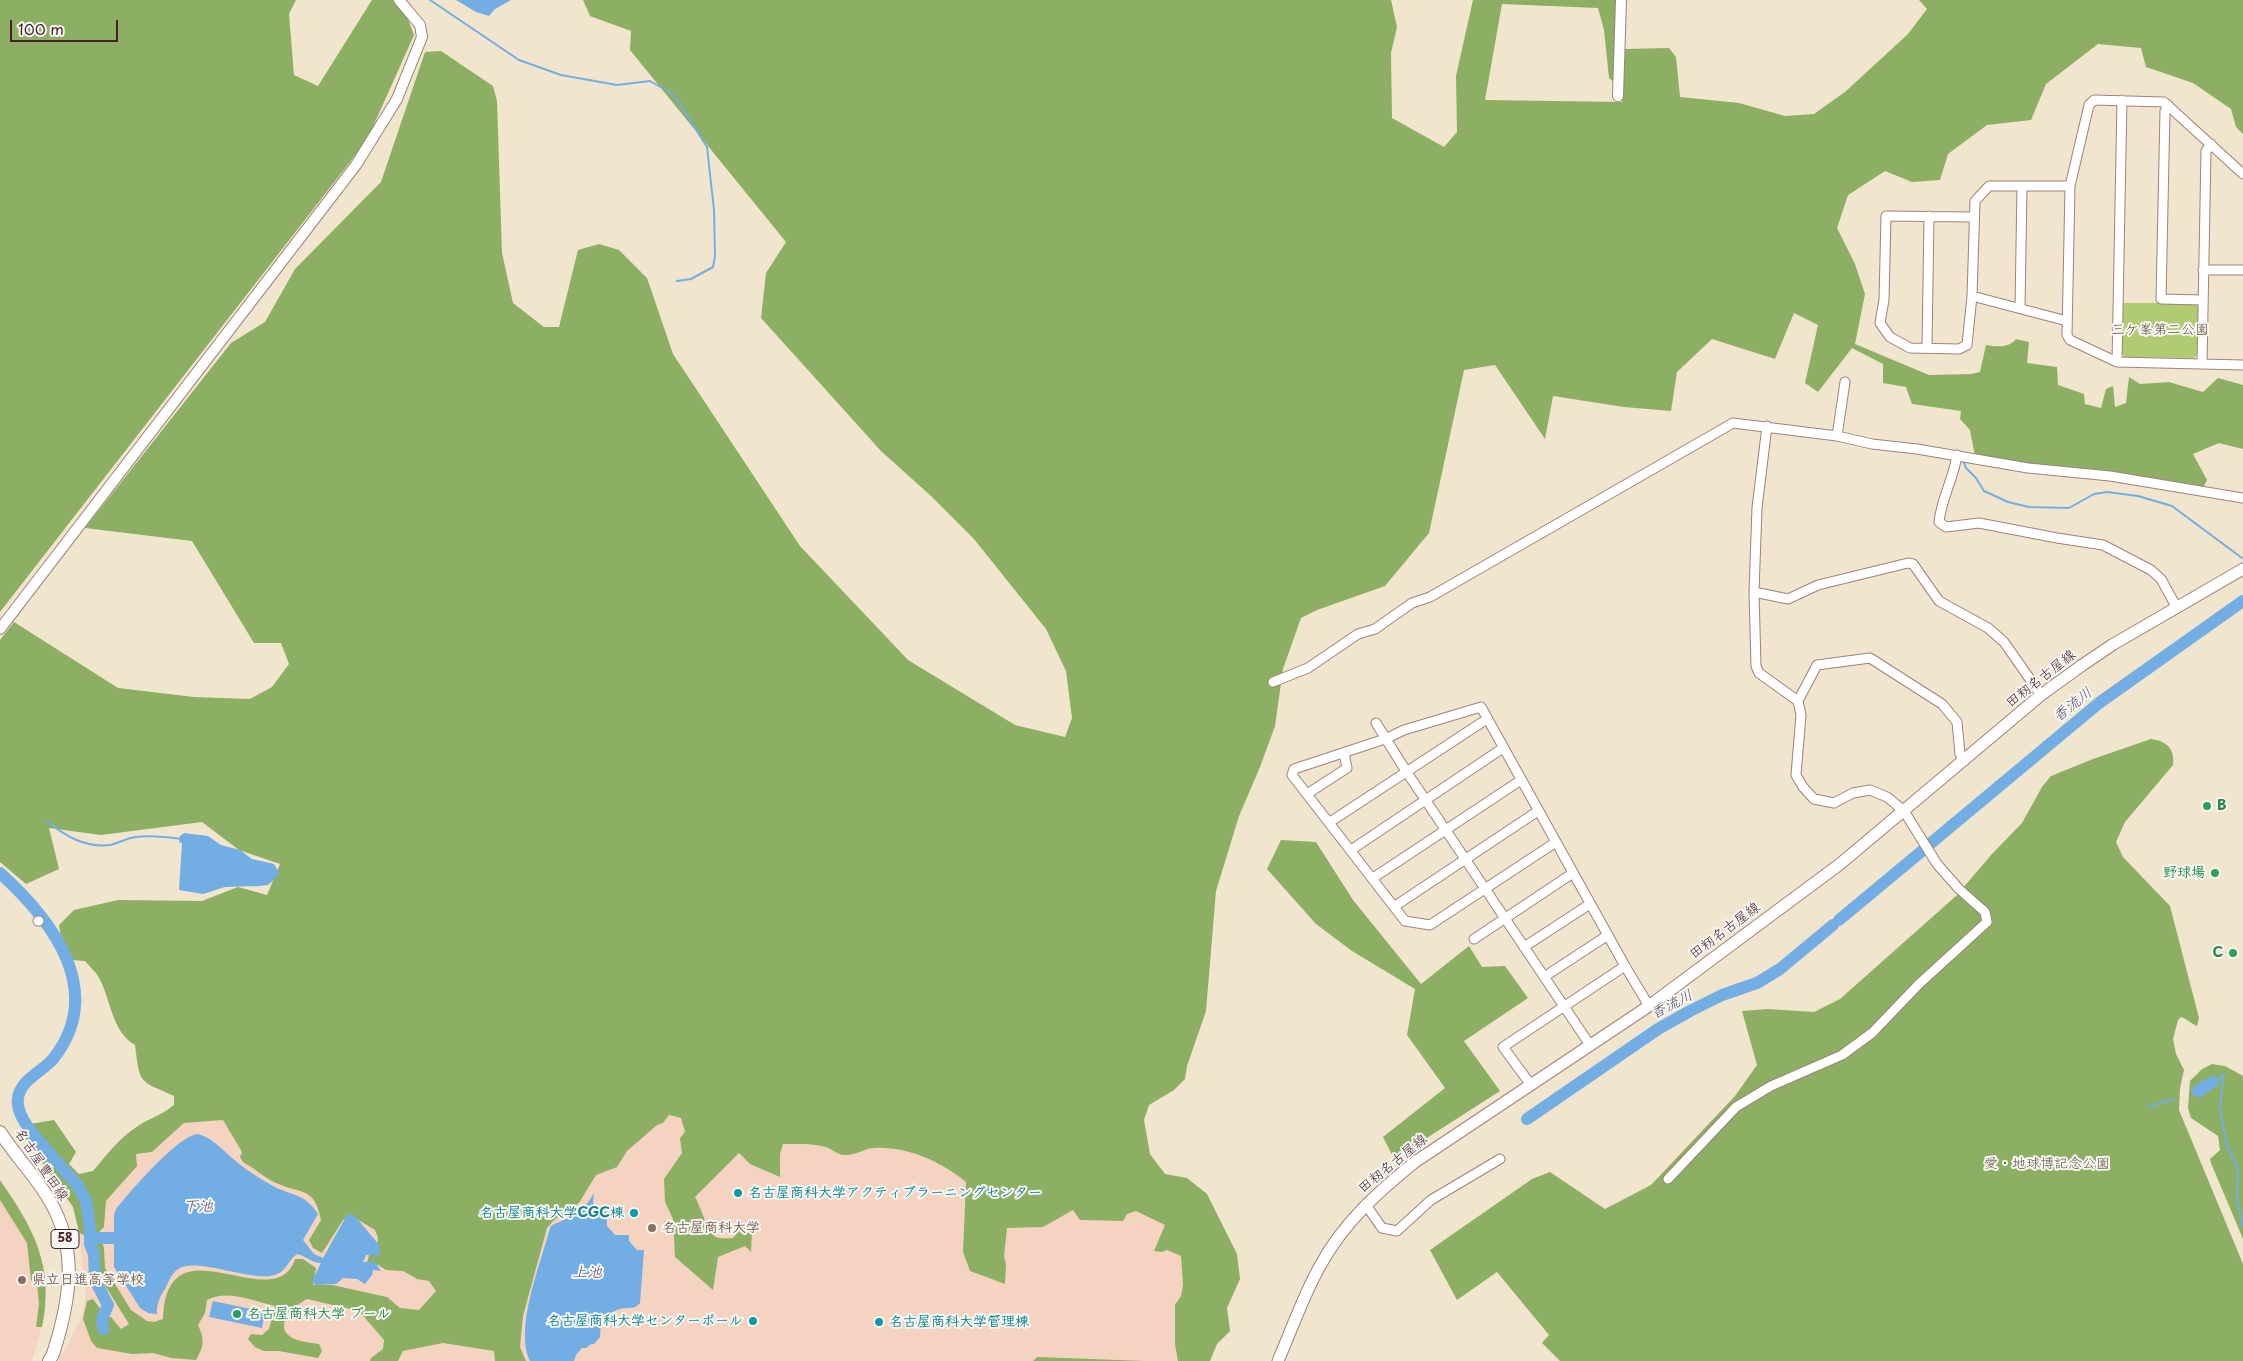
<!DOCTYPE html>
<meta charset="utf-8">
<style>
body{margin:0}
#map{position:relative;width:2243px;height:1361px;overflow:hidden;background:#f1e5cd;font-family:"Playpen Sans",sans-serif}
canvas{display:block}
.scale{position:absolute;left:10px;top:20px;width:108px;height:22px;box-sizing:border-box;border:2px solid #4a1f2b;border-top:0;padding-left:6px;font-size:15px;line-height:18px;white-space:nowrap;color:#4a1f2b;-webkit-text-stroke:4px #f6f6f2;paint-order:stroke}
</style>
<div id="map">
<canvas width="2243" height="1361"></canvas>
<div class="scale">100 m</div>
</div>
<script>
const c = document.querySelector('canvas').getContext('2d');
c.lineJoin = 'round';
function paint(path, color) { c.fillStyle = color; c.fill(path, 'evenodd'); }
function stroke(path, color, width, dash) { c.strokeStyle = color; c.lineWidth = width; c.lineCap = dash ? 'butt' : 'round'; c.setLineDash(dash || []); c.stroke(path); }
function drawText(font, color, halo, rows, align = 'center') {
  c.font = font + ' "Playpen Sans","Klee One",sans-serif'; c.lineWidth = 4; c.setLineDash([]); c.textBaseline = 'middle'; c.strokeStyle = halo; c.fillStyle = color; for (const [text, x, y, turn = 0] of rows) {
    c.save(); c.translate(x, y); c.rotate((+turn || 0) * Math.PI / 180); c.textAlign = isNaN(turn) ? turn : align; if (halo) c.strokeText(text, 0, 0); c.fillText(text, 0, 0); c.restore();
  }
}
const built = new Path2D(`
 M650,1109L730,1110L1081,1185L1237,1254L1240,1279L1227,1308L1230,1331L1217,1344L1210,1361H59L80,1321L86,1297L79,1232L104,1227L106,1201L118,1189L136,1154L152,1152L184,1123L223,1120L243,1152Z
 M0,1180L22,1212L38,1244L43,1269L45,1314L32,1361H0Z`);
const green = new Path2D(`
 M2122,303H2194L2199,307L2198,354L2194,358L2125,357L2121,353Z`);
const forest = new Path2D(`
 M0,0H296L289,14L294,75L318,86L372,0H393L408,19L414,35L367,140L0,612Z
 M583,0H1391L1397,27L1391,53L1392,118L1444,147L1457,132L1456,76L1473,0H1618L1616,84L1609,78L1604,30L1598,8L1502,4L1485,100L1622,102L1625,49L1669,48L1676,57L1680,97L1739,103L1785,116L1814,114L1845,92L1908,34L1927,9L1919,0H2243V134L2236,127L2231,109L2193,83L2146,67L2141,48L2098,44L2046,84L2031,120L1987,125L1948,154L1940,180L1912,182L1885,171L1848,195L1837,228L1855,264L1865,294L1855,344L1929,375L1971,374L1980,372L1986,345C1997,347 2009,348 2016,339L2029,342L2027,363L2057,367L2058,385L2084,394L2085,404L2101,408L2106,389L2113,386L2115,407L2126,403L2129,377L2140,384L2169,382L2203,392L2218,378L2243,385V449L2219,443L2193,454L2207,480L2203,488L2029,466L1975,456L1970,430L1960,419L1961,411L1912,404L1906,387L1883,383V364L1852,348L1818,392L1805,383L1818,325L1794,313L1775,359L1712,339L1677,372L1671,411L1624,407L1553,396L1545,439L1495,365L1464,370L1429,533L1385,586L1317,610L1301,618L1283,669L1275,726L1260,767L1239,816L1216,891L1206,1011L1187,1066L1185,1079L1174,1090L1149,1105L1144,1120L1150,1154L1165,1174L1187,1178L1207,1194L1237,1254L1240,1279L1227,1308L1230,1331L1217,1344L1210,1361H1178L1175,1344V1305L1181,1296L1183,1285L1181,1256L1167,1250L1162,1252L1154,1251L1165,1225L1136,1211L1127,1214L1123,1221L1080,1220L1073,1210L1043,1227L1007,1228L1004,1256L1006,1264L1005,1284L970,1271L963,1252L966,1182C940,1161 907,1146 873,1148C863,1149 855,1156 843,1155C837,1154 832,1149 826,1147C812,1143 798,1144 783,1144L780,1154V1177L750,1164L739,1153L695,1197C701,1207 708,1234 716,1237C720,1239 728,1238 733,1238L743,1227L752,1230L751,1252L745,1246L718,1257L713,1290L675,1257L673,1219L665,1202L664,1179L682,1153L680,1138L685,1132L681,1118L669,1115L663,1123L657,1125L627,1151L617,1167L596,1175L579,1203L554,1220L547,1228L523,1316L520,1347L526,1361H495L494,1351L443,1343L403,1351L398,1361H370L371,1358L383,1349L384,1340L359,1311L307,1299L289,1310C287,1315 284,1321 284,1326C284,1341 308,1342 319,1344L322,1351L318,1358L279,1351H264L255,1347L248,1339L251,1334L262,1335L269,1329L275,1306C254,1301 227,1289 207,1300L205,1313L198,1325C205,1340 204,1346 196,1360L171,1358L153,1353L132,1354L97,1348L91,1341L83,1319L87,1301L93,1299L107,1318L111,1317L121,1329L129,1324L98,1274L93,1242L79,1232L73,1207L25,1138L24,1125L54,1120L76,1152L69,1164L79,1174L93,1171C105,1157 116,1142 131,1131C144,1120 161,1116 174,1105V1096C139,1080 140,1085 135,1045C111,1031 111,998 98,976C95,971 89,966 85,961L71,960L61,937L59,925L74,910L118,900L202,901L238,887L267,895L280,864L239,850L202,822L101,835L49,828L59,869L26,884L0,862V640L14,622L118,688L194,697L250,699L272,687L289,664L281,643H254L192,541L85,528L231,343L265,322L295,269L381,182L425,52L441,51L493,86L497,101L502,253L513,303L544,327H559L578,250L599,244L619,250L647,278L673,354L800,546L908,660L1015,725L1065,737L1072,718L1066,671L1046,629L974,539L931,496L881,451L761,318L766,273L786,242L630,50L631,31L590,16ZM223,1120L242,1152L240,1157L243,1162C254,1168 265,1178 276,1183C303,1195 314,1186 321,1220L309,1240L313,1248L322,1253L343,1220L350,1215L375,1230L378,1238L376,1251L369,1255L367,1263L378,1265L386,1270L403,1271L417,1279L429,1281L436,1291L419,1310L400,1308L387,1297L332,1285H313L316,1268L303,1259H295C275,1320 166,1215 163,1319L154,1322L147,1321L131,1310L105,1268L104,1248L99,1232L104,1227L106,1201L137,1166L136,1154L152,1152L184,1123Z
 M2151,739C2167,741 2175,749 2173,765L2125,822L2116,842L2123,857L2170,906L2199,1018L2197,1026C2191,1024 2188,1019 2181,1017L2178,1020L2173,1039L2176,1054L2184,1070L2180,1088L2179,1110L2243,1264V1361H1560L1542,1343L1549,1335L1497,1272L1457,1300L1430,1250L1532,1179L1550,1172L1605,1209L1651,1185L1735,1096L1757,1065L1742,1011L1767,1009L1814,1012L1840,999L1956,896L1992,854L2022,823L2042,787L2051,776L2093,759Z
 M1281,840L1316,842L1353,900L1421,984L1469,946L1482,967L1505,966L1528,998L1464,1041L1500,1091L1394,1159L1383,1137L1445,1088L1407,1035L1415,989L1352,951L1316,924L1267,869Z
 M2212,1064L2225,1066L2243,1076V1239L2211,1163L2210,1159L2220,1150L2218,1136L2191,1118L2188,1108L2190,1081L2202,1069Z
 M0,1180C33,1228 55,1266 42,1327H36L39,1304L37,1284L31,1280L27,1243L0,1200Z
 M1037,1357L1145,1361H1033Z`);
const water = new Path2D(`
 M456,0H511L495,9L489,16L476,12Z
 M184,833L208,836L221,845L240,850L252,859L274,864L280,874L268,885L259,886L225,887L203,894L179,890L182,843L179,842L180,836Z
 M198,1134C215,1139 224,1152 238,1163C248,1171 262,1180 273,1186C292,1196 305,1193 318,1214L303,1240L314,1254L323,1258L347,1215L349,1214L355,1216L380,1246L379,1256L366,1255L363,1262H375L381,1271L373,1270L372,1275L365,1284L357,1279L343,1278L336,1284L315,1285L312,1281L321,1263C312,1263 306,1256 297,1254C288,1260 287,1271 275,1275C251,1282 201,1258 180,1268C172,1272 169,1281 165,1289C160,1297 156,1305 157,1314L148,1313L140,1308L114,1267V1215L116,1209C130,1192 178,1135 198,1134Z
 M594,1193L593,1203L602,1211L607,1212V1226L615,1235H629V1241L637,1250H644L640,1303C634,1311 626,1306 617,1310C611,1312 605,1318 601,1322L600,1337L594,1344H591L586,1348H582L576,1355L574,1361H530C514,1328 541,1263 550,1228L552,1225C573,1216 582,1214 594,1193Z
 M213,1301L265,1312L262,1328L209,1317Z`);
const stream = new Path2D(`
 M430,0L519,60L561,75L617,85L650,81L671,93L680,104L707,147L714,210L715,256L713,267L691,279L677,281
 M1963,460L1966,468L1976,478L1984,491L2008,502L2029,507L2069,508L2094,494L2107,492L2138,496L2172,506L2242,558
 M47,821C65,836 85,848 110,845C119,843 127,838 136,837C151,835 167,837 182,839
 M2223,1075L2220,1109L2226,1143L2238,1169L2237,1199L2243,1227
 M2216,1080L2224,1074
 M2148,1107L2174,1099`);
const river = new Path2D(`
 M1931,843L2099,703L2243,601
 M0,873C52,920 107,991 53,1059C43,1071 20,1080 18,1098C16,1110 25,1123 31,1132L78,1186L86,1201L90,1227V1244L94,1254L95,1280L108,1305L102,1319L103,1329
 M1839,920L1922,851
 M2198,1091L2213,1082
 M1527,1119L1658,1029L1690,1011L1722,995L1757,983L1780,969L1833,925
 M90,1238H114`);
const minor = new Path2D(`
 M2168,105L2165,111L2161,299L2203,300
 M2243,174L2164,102L2094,100L2089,105L2070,186L2067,335L2070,340L2117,362L2243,365
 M2203,270H2243
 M1972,296L1967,345L1959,349L1910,348L1890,337L1880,323L1884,300L1886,216L1973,217
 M2020,308L2022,187
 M2067,321L1972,296L1975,201L1989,186H2070
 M1927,348L1929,216
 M2117,362L2122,100
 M2202,364L2206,151L2211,144
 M1767,426L1757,508L1754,592L1756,666L1759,673L1798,701
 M1837,436L1845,382
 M1957,455C1954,478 1941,499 1939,522L1946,527L1979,523L2057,538L2103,545L2151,570L2161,579L2177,608
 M1754,592L1788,599L1818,585L1908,563L1913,564L1939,601L1988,628L2004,642L2041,695
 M1273,682L1308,668L1358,634L1375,629L1412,603L1430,597L1733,423L1837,436L1872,444L1917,449L2028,468L2110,476L2243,498
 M1376,723L1406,771L1590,1045
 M1307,794L1347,768L1344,753
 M1330,822L1487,719
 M1556,842L1430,925L1405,921L1292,775L1294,769L1385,739L1404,730L1481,707L1625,966L1649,1006
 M1351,850L1503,748
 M1373,878L1521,780
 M1395,906L1538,811
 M38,921H39
 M1474,939L1573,873
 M1524,947L1590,904
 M1544,977L1608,935
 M1531,1085L1503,1047L1625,966
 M1668,1179L1736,1107L1771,1086L1842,1055L1872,1033L1919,984L1987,922L1985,912L1959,889L1937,864L1904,811L1887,797L1870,790L1853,793L1834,803L1814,799L1803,787L1796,775L1801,715L1798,701L1817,665L1870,658L1942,704L1957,722L1960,754L1964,761
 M1366,1205L1382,1228L1397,1231L1431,1200L1500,1159`);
const tertiary = new Path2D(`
 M1618,96L1621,0
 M0,629L356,165L397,99L422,37L420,25L399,0`);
const secondary = new Path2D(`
 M1278,1361C1292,1329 1303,1296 1320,1266C1343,1223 1378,1192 1415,1162L1649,1006L1840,864L2041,695L2081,666L2112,645L2243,569`);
const primary = new Path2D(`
 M0,1132C12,1151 28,1168 41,1187C80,1241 72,1295 53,1354L49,1361`);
const markers = [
 [2207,806,5,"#2e9e5b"],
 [2215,873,5,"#2e9e5b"],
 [2233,953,5,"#2e9e5b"],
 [738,1193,5,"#0f9aa8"],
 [634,1213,5,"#0f9aa8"],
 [652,1228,5,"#8d6e63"],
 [22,1280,5,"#8d6e63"],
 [237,1314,5,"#2e9e5b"],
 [753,1321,5,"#0f9aa8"],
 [879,1322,5,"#0f9aa8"]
];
const shields = [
 [65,1239,28]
];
const shieldNames = [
 ["58",65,1239]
];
const parkNames = [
 ["三ケ峯第二公園",2160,330],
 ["愛・地球博記念公園",2047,1164]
];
const streetNames = [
 ["田籾名古屋線",2041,679,-38],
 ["田籾名古屋線",1725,931,-37],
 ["田籾名古屋線",1393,1164,-39],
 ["名古屋豊田線",41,1165,56]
];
const leisureNames = [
 ["B",2217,806],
 ["野球場",2205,873,"right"],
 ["C",2223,953,"right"],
 ["名古屋商科大学 プール",247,1314]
];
const cultureNames = [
 ["名古屋商科大学アクティブラーニングセンター",748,1193],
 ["名古屋商科大学CGC棟",624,1213,"right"],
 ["名古屋商科大学センターポール",743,1321,"right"],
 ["名古屋商科大学管理棟",889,1322]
];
const educationNames = [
 ["名古屋商科大学",662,1228],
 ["県立日進高等学校",32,1280]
];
const waterNames = [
 ["香流川",2073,705,-39],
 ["香流川",1672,1005,-27],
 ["下池",198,1207],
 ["上池",587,1273]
];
paint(built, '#f5d3c1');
paint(green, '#b1cb71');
paint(forest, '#8caf63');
paint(water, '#72aee4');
stroke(stream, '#72aee4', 2);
stroke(river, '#72aee4', 12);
stroke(minor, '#9e827c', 11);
stroke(tertiary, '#9e827c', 12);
stroke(secondary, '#9e827c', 13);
stroke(primary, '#9e827c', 14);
stroke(minor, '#fff', 9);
stroke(tertiary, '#fff', 10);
stroke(secondary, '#fff', 11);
stroke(primary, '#fff', 12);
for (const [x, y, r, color] of markers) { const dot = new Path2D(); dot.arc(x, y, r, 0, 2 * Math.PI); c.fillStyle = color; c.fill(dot); stroke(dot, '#f6f6f2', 2); }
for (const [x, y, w] of shields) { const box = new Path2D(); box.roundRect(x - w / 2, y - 9.5, w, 19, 4); c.fillStyle = '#f6f6f2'; c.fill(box); stroke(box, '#4a1f2b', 1); }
drawText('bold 12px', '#4a1f2b', null, shieldNames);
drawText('14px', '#695340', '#f6f6f2', parkNames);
drawText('14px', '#4a1f2b', '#f6f6f2', streetNames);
drawText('bold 14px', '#27864d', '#f6f6f2', leisureNames, 'left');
drawText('bold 14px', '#0d838f', '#f6f6f2', cultureNames, 'left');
drawText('bold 14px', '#785e54', '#f6f6f2', educationNames, 'left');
drawText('italic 15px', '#58516c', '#f6f6f2', waterNames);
</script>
